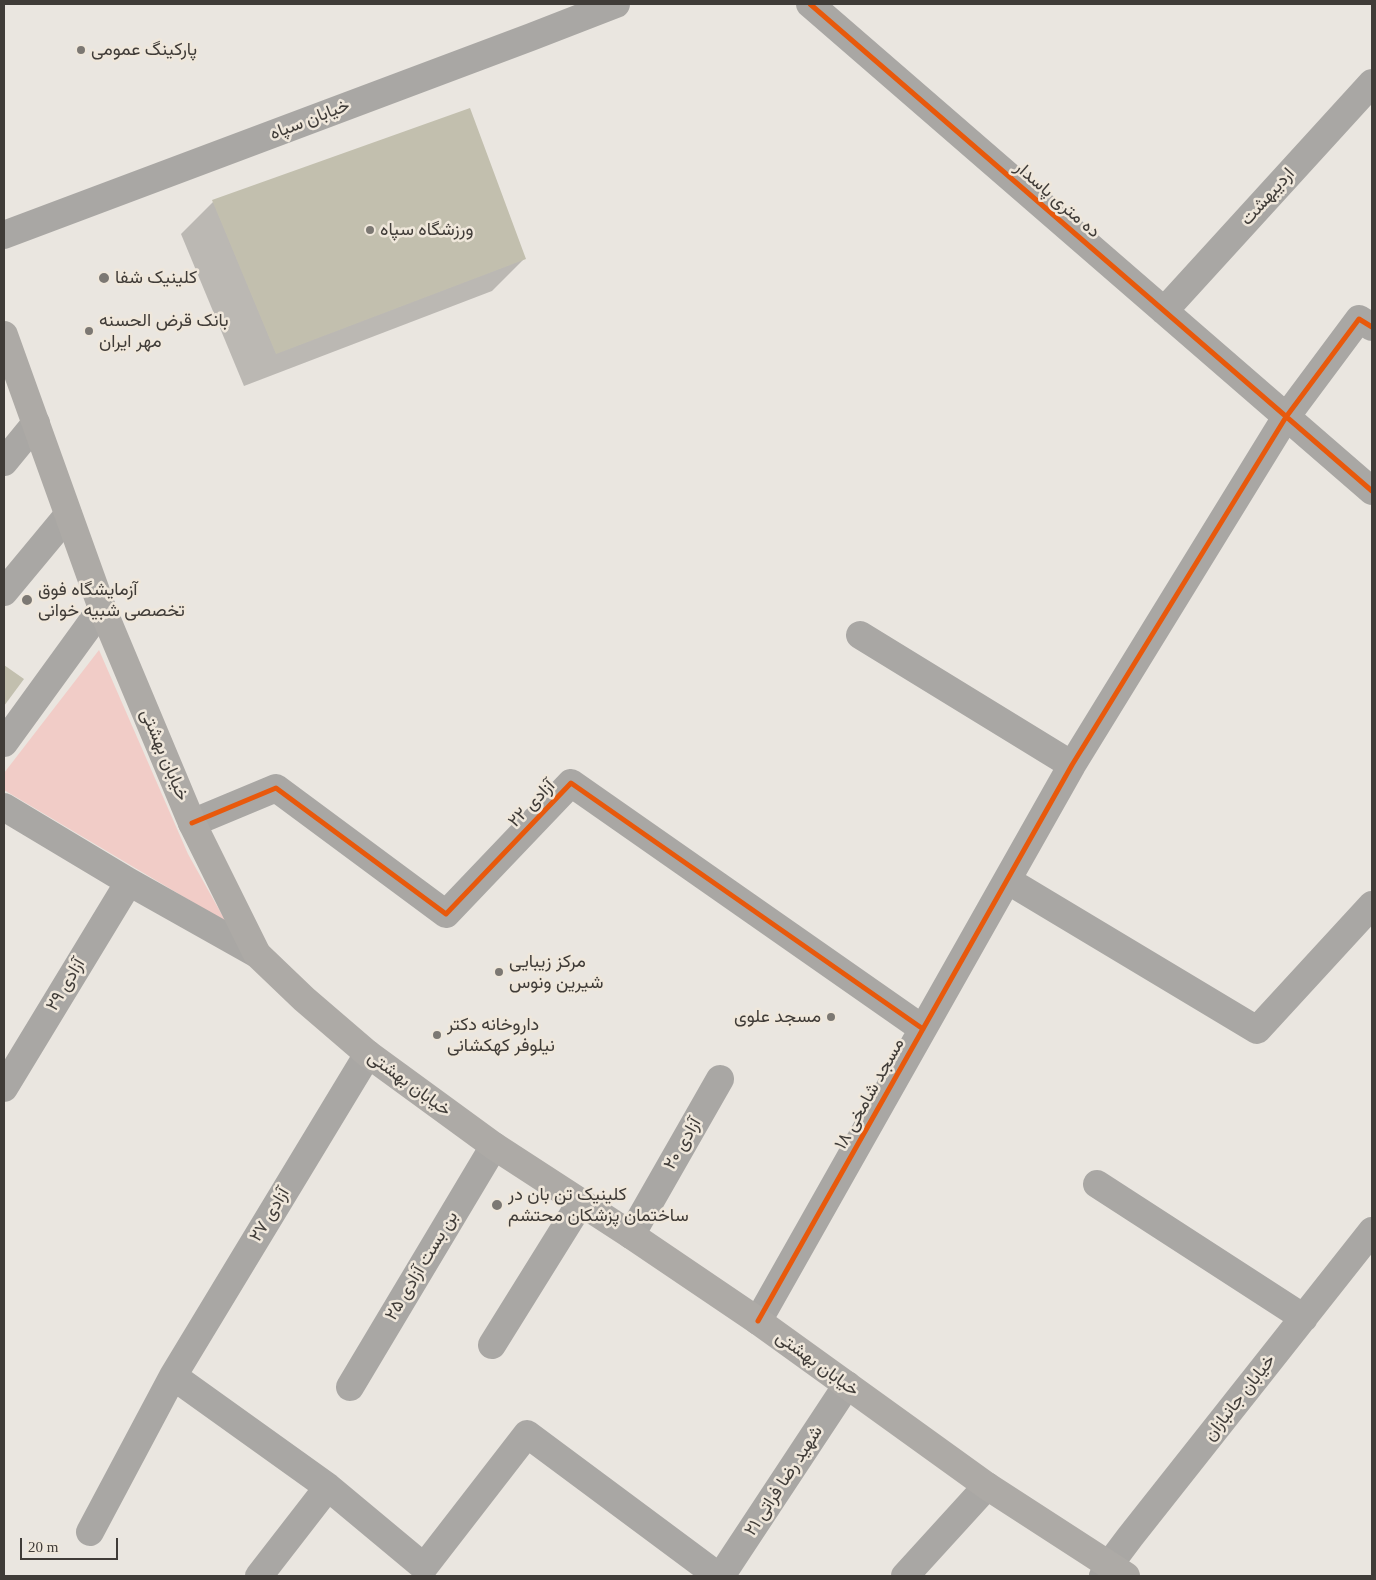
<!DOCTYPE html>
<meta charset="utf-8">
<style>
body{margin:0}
#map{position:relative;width:1376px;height:1580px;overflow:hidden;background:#eae6e0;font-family:"Times New Roman",serif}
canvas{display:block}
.frame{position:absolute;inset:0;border:5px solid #403c38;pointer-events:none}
.scale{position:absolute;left:20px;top:1538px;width:98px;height:22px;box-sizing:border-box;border:2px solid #403c38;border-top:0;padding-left:6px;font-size:15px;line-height:18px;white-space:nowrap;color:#403c38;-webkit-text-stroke:4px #efe7db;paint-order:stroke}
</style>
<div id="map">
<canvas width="1376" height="1580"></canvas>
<div class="frame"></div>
<div class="scale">20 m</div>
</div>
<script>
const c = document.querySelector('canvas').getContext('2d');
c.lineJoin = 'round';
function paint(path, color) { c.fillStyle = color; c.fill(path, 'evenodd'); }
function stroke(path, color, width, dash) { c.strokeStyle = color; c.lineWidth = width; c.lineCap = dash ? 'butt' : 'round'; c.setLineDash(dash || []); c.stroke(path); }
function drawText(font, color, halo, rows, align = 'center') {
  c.font = font + ' "Times New Roman",Vazirmatn,serif'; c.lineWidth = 5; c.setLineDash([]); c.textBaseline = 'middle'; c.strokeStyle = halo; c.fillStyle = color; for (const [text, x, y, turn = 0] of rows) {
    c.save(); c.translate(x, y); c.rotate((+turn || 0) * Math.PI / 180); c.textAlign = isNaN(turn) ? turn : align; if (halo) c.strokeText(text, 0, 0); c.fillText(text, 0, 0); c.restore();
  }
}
const green = new Path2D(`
 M99,650L188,854L226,922L4,790V773Z`);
const shadow = new Path2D(`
 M213,202L524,259L492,291L244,386L181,234Z`);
const building = new Path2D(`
 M470,108L526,259L276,354L212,200Z
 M4,665L24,679L4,706Z`);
const minor = new Path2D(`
 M810,4L1372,491
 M4,235L531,37L616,4
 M1164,311L1372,83
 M4,462L36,423
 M4,592L68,515
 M860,635L1072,765
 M4,743L102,608
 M4,807L129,882L257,954
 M192,823L276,788L446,914L571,783L923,1029
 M1007,880L1257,1030L1372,905
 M4,1088L129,882
 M1097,1184L1304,1318
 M631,1235L720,1079
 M758,1321L1072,765L1286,417L1359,319L1372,327
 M492,1345L581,1202
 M173,1376L328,1487L424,1567L527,1434L718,1576
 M350,1387L494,1146
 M90,1532L173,1376L368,1054
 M259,1576L328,1487
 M721,1576L847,1385
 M905,1576L987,1486
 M1103,1576L1109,1565L1130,1537L1372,1231`);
const major = new Path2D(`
 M4,335L102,608L192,823L257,954L304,999L368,1054L494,1146L631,1235L758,1321L987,1486L1126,1576`);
const cycleway = new Path2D(`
 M810,4L1372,491
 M192,823L276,788L446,914L571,783L923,1029
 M758,1321L1072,765L1286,417L1359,319L1372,327`);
const markers = [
 [81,50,5,"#7c7873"],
 [370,230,5,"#7c7873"],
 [104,278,6,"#7c7873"],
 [89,331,5,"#7c7873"],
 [27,600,6,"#7c7873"],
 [499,972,5,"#7c7873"],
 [831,1017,5,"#7c7873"],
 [437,1035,5,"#7c7873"],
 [497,1205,6,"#7c7873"]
];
const poiNames = [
 ["پارکینگ عمومی",91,50],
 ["ورزشگاه سپاه",380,230],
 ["کلینیک شفا",115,278],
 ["بانک قرض الحسنه",99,321],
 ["مهر ایران",99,342],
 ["آزمایشگاه فوق",38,590],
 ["تخصصی شبیه خوانی",38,611],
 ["مرکز زیبایی",509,962],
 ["شیرین ونوس",509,983],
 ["مسجد علوی",821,1017,"right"],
 ["داروخانه دکتر",447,1025],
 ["نیلوفر کهکشانی",447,1046],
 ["کلینیک تن بان در",508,1195],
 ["ساختمان پزشکان محتشم",508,1216]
];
const streetNames = [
 ["خیابان سپاه",310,120,-21],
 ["اردیبهشت",1268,197,-48],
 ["ده متری پاسدار",1057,200,41],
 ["خیابان بهشتی",164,755,67],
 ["آزادی ۲۲",532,804,-46],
 ["آزادی ۲۹",66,985,-59],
 ["خیابان بهشتی",409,1084,36],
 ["مسجد شامخی ۱۸",870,1094,-61],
 ["آزادی ۲۰",683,1144,-60],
 ["آزادی ۲۷",270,1215,-59],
 ["بن بست آزادی ۲۵",422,1266,-59],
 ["خیابان بهشتی",817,1364,36],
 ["خیابان جانبازان",1240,1398,-52],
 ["شهید رضا فراتی ۲۱",784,1481,-57]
];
paint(green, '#f1ccc7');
paint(shadow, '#0003');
paint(building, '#c2bfae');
stroke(minor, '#a9a7a4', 28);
stroke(major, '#adaaa6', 28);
stroke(cycleway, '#e8590c', 5);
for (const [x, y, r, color] of markers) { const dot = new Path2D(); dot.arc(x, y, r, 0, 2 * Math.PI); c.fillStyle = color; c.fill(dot); stroke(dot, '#efe7db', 2); }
drawText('18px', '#403c38', '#efe7db', poiNames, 'left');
drawText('18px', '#403c38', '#efe7db', streetNames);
</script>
